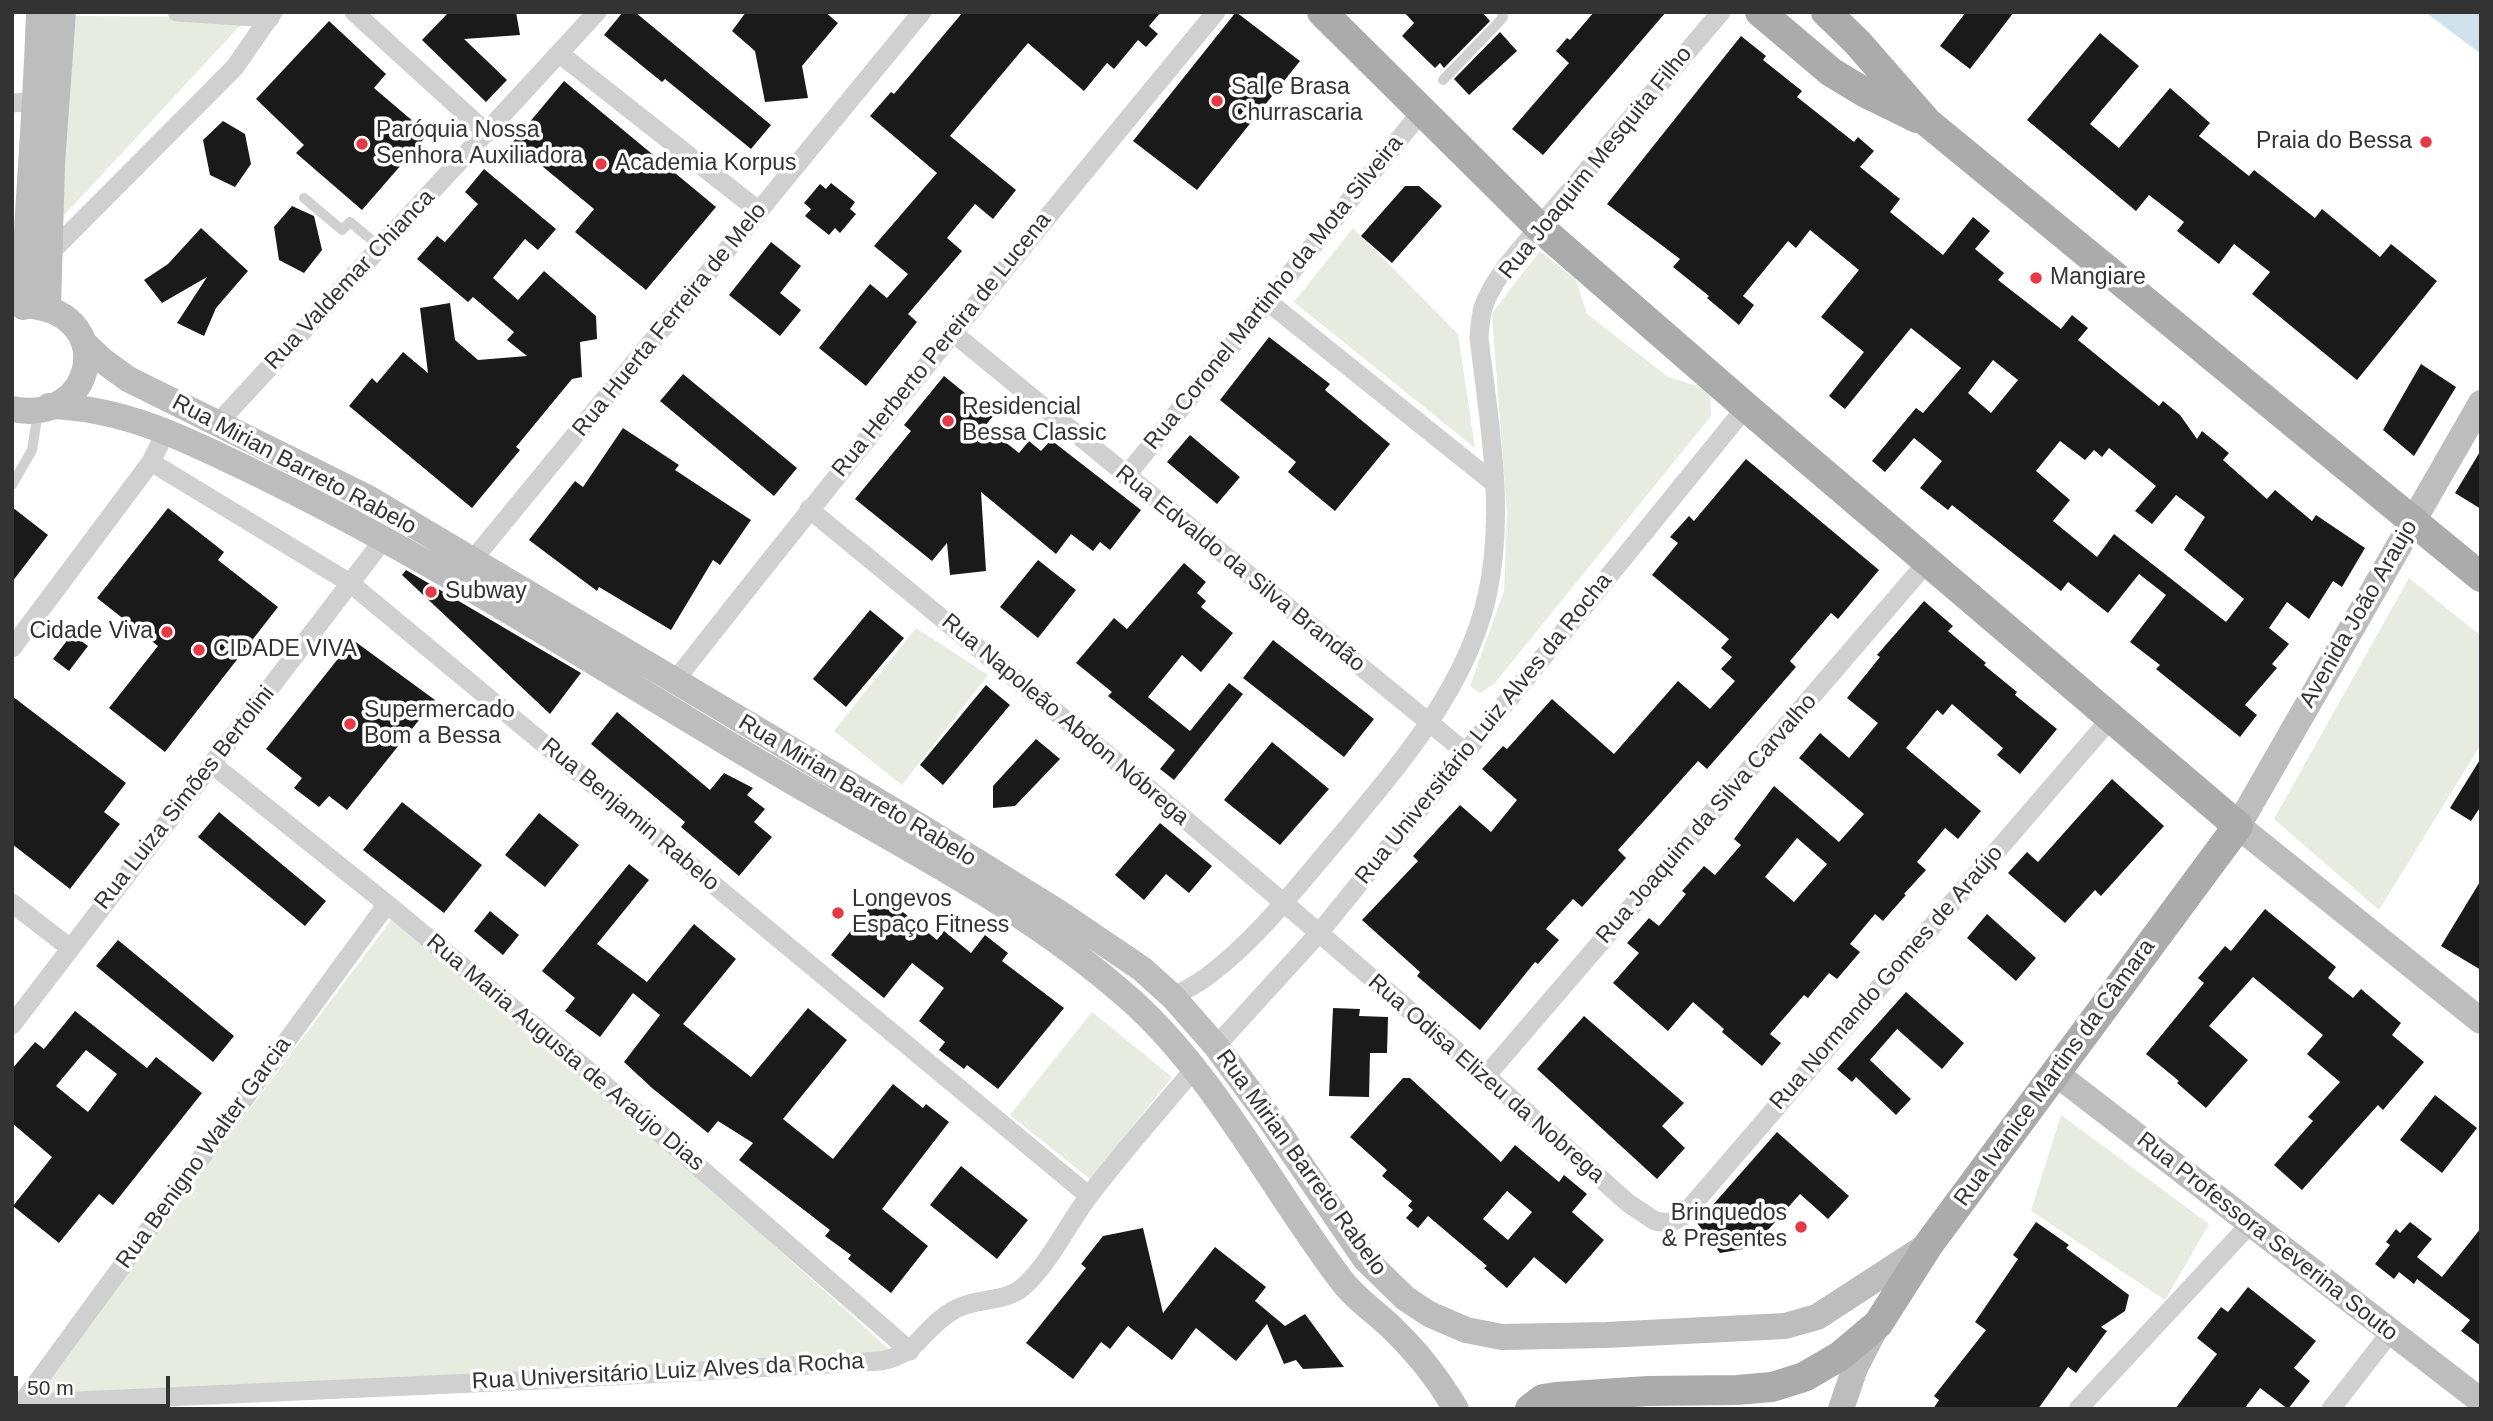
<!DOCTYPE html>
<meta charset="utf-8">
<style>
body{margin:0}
#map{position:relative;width:2493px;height:1421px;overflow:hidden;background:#fff;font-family:Arial,sans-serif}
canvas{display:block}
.frame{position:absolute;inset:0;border:14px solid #333;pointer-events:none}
.scale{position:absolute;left:14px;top:1376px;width:156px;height:32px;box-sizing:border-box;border:4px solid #333;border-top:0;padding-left:9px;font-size:21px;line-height:24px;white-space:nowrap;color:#333;-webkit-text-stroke:5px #fff;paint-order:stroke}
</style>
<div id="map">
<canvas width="2493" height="1421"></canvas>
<div class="frame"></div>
<div class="scale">50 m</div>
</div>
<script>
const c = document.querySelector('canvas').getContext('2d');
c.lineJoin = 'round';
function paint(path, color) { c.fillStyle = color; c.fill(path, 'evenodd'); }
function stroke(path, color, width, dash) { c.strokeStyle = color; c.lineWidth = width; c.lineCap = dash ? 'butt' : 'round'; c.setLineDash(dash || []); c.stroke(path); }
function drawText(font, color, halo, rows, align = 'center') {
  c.font = font + ' Arial,sans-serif'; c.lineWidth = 7; c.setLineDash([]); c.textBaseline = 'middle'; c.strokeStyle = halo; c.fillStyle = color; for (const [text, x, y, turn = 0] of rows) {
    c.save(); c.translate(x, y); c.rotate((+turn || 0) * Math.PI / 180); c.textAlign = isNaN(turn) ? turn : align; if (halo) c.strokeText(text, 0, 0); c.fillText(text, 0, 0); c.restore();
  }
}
const green = new Path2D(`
 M76,16L248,17L56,224Z
 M1353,228L1458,334L1475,448L1294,302Z
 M1540,251L1576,280L1587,314L1668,377L1710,390L1711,416L1494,684L1480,693L1470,686L1504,591L1507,514L1492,313Z
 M2409,578L2481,636V744L2379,910L2274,819Z
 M916,628L988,675L902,785L834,731Z
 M401,907L895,1355L32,1399Z
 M1092,1012L1172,1077L1090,1179L1010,1115Z
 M2061,1115L2209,1224L2165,1300L2031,1211Z`);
const water = new Path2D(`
 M2425,12H2481V54Z`);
const building = new Path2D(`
 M449,12H516L520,35L464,39L507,80L486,102L422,40Z
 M623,12H635L771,125L751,149L665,79L662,82L604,35Z
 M746,12H825L838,23L802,66L808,98L765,102L755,51L732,31Z
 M963,12H1161L1149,26L1158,34L1146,47L1138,40L1114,69L1107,63L1084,91L1028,43L950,136L1016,190L993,219L975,204L947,238L962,251L908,314L917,322L866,386L819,348L870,284L887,298L908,274L874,246L937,173L870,116L891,92L894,94Z
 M1236,12L1300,61L1197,190L1133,141Z
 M1404,12H1482L1490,21L1444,68L1440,63L1435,68L1402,36L1414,23Z
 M1594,12H1666L1543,155L1512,129L1569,63L1556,51L1567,38L1570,40Z
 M1966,12H2014L1970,69L1940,46Z
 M329,21L386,74L374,88L428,134L362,210L296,153L304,145L256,99Z
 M1500,32L1517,51L1469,95L1454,79Z
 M2100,33L2139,66L2090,124L2119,148L2170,88L2210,123L2199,136L2249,176L2254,170L2315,218L2322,209L2380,257L2391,244L2437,281L2357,380L2252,294L2270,272L2234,244L2219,264L2177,231L2184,222L2149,195L2136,211L2027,120Z
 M1741,36L1766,56L1763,60L1802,91L1797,97L1854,142L1858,137L1874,151L1860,167L1900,199L1890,212L1943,255L1973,217L1990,231L1975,249L2004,273L1998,280L2061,329L2072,315L2088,328L2078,340L2159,406L2163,401L2180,415L2197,439L2202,431L2229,453L2223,460L2267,499L2275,490L2312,521L2316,515L2365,548L2342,587L2333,581L2309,619L2287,602L2269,628L2289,644L2272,664L2277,668L2245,705L2257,715L2240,737L2156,669L2160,665L2130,642L2166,595L2139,574L2108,613L2068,582L2061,591L1952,505L1948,510L1920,488L1942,461L1914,438L1885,472L1872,461L1916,408L1923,413L1961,368L1911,328L1845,409L1829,396L1864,352L1821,317L1859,270L1810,230L1796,248L1788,241L1743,296L1754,305L1739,325L1707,298L1709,296L1673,267L1680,259L1607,204ZM1993,360L2018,380L1991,413L1968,393ZM2060,441L2085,460L2094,450L2102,457L2109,448L2156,486L2135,511L2152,524L2176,495L2205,517L2184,550L2244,599L2226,622L2114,534L2097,557L2053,521L2070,500L2036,471Z
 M564,81L716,207L646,290L575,232L594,209L513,142Z
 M223,121L245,134L251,164L235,187L210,175L203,140Z
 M484,169L556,229L538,250L525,239L493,278L518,300L544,271L596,316L597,339L580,342L582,377L572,379L516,447L520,450L472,508L349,406L372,378L377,383L403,352L428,373L420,308L450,303L455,340L478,360L527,356L507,340L514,332L473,297L468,302L417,259L437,236L445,242L478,204L465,192Z
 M831,183L855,202L850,209L856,214L840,233L835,228L829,235L805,216L811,209L804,203L820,184L826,189Z
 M1405,186H1419L1442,206L1392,263L1361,236Z
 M292,206L314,216L322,250L304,273L279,260L274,227Z
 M201,228L248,271L216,308L204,336L177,323L207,277L162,303L144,280L168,264Z
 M771,242L801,266L780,293L801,310L780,336L729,295Z
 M1269,337L1330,384L1325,390L1390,444L1335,511L1288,472L1296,462L1220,400Z
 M2421,364L2456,387L2414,456L2383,430Z
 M683,374L797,468L774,496L660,401Z
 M944,376L993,416L985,426L1019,453L1029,441L1041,451L1051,440L1141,510L1110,550L1100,542L1093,551L1071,534L1056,554L981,492L986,571L950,575L947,543L932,561L855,499L911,431L904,425Z
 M623,428L679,465L675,470L751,520L720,565L713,560L671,630L599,587L597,591L529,540L575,481L583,487Z
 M1190,435L1240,477L1217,504L1167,462Z
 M2481,450V509L2455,493Z
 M1746,459L1879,570L1838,619L1831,613L1790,661L1796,667L1707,769L1698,761L1618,850L1626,858L1582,907L1573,899L1546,929L1559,940L1538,964L1535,962L1480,1030L1417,976L1420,972L1362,920L1418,861L1413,856L1460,805L1491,832L1517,800L1482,769L1503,746L1507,749L1552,699L1614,754L1678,681L1710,709L1735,681L1721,669L1732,657L1721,648L1729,639L1652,575L1678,543L1670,537L1689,516L1694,521Z
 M12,507L48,535L12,582Z
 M168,508L224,552L218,560L278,607L165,752L109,708L158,646L97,598Z
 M1038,560L1076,590L1038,638L1000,607Z
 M1184,563L1206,582L1197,593L1206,601L1201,607L1233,633L1201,672L1182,655L1148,697L1190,731L1229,683L1243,694L1174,780L1160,769L1175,750L1108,696L1112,692L1076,663L1114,618L1127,629Z
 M406,570L581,673L550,714L402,575Z
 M1924,601L1953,626L1948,631L1986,663L1984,665L2017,692L2015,695L2057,729L2020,774L1997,755L2003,748L1952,704L1943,715L1937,710L1906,748L1981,811L1958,839L1945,828L1917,862L1926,870L1904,894L1906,895L1883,921L1875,914L1850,944L1860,952L1837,979L1829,973L1808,998L1804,995L1770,1034L1781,1043L1762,1066L1722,1032L1724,1029L1693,1002L1668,1031L1613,983L1639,953L1627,943L1649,918L1659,926L1686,894L1682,891L1704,866L1715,875L1741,845L1734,839L1774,786L1839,842L1864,814L1799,758L1820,733L1849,758L1878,723L1847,698L1880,657L1877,655ZM1797,838L1827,864L1794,902L1765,877Z
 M870,610L904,638L846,707L813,679Z
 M72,634L88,646L69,671L53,659Z
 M353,640L435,700L347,810L329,796L319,807L294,788L302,778L266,749Z
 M1273,640L1374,719L1344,757L1243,678Z
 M986,685L1010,705L943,785L920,765Z
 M12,696L126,783L104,812L120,824L70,889L12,844Z
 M617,712L710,790L724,773L753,788L747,795L765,809L754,822L772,837L739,876L681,827L685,822L591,744Z
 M1036,739L1060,759L1015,806L993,808V786Z
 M1272,742L1329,789L1280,845L1224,800Z
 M2481,758V806L2471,821L2450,808Z
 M2112,779L2164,826L2101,896L2095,890L2065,923L2008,873L2027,852L2038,862Z
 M402,802L482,865L444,913L363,850Z
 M219,812L326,901L305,926L198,837Z
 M539,813L579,845L545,887L505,855Z
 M1160,823L1212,866L1189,893L1166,874L1144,900L1115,875Z
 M629,864L649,880L597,944L647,982L694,924L736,959L683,1024L751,1077L808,1008L847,1040L783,1119L833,1159L893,1084L923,1108L926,1104L949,1122L882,1209L928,1246L891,1293L848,1259L851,1255L825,1236L830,1230L739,1160L753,1143L718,1121L708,1133L652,1088L624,1062L660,1015L633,993L600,1037L565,1011L575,998L542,971Z
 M2481,880V970L2441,946Z
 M881,894L937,940L944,931L971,953L985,935L1008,953L1002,961L1064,1008L998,1089L967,1065L964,1069L939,1050L945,1042L919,1021L944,988L912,963L884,998L831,955Z
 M2265,909L2336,967L2328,978L2353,998L2361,989L2401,1023L2392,1035L2424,1062L2383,1110L2378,1105L2302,1190L2274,1165L2313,1121L2308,1117L2340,1082L2307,1054L2323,1035L2253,977L2209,1026L2248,1060L2206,1108L2177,1083L2179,1081L2146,1054L2204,983L2198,978L2225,946L2231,951Z
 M490,911L519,935L503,955L474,931Z
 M1987,914L2036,958L2016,981L1967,938Z
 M118,940L234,1036L213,1062L96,966Z
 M1906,992L1964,1043L1942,1069L1897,1029L1870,1060L1911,1099L1896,1115L1856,1077L1852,1082L1837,1069Z
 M1333,1008L1360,1009L1359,1016L1388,1017L1387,1053H1370L1369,1097L1329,1096Z
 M75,1011L147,1068L156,1057L202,1093L113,1205L99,1194L59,1243L13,1206L52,1157L12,1123V1069L35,1042L44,1049ZM86,1050L117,1074L88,1112L56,1086Z
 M1584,1016L1684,1103L1662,1126L1685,1148L1657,1179L1537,1069Z
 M1403,1078H1410L1501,1162L1515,1145L1559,1182L1564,1175L1587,1194L1572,1212L1604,1240L1566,1284L1534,1257L1507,1288L1484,1268L1487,1266L1428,1216L1418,1228L1406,1218L1413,1210L1408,1206L1412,1201L1382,1176L1387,1170L1350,1137ZM1507,1191L1532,1212L1508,1240L1483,1219Z
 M2435,1095L2477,1128L2442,1173L2400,1140Z
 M1777,1132L1849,1196L1828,1219L1800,1194L1759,1240L1753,1235L1743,1249L1720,1253L1697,1223Z
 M961,1166L1028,1220L997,1259L930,1205Z
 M2036,1222L2069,1245L2066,1248L2129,1295L2125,1311L2101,1327L2107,1331L2076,1373L2068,1367L2038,1409H1933L1939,1400L1934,1396L1986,1330L1975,1322L2018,1259L2013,1255Z
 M2410,1222L2432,1239L2417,1257L2442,1277L2481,1228V1346L2461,1331L2470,1320L2417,1279L2414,1284L2399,1272L2394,1279L2375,1264L2390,1245L2386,1242L2396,1229L2400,1233Z
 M1143,1228L1163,1313L1215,1247L1266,1287L1255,1301L1285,1326L1305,1314L1344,1367L1303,1369L1296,1360L1284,1364L1267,1324L1236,1361L1196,1328L1172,1360L1128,1326L1110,1349L1101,1342L1073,1379L1026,1343L1086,1268L1081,1264L1103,1236Z
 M2248,1287L2316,1341L2294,1368L2310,1381L2288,1409L2260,1388L2244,1409H2175L2217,1354L2197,1338L2221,1307L2228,1312Z`);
const lane = new Path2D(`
 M1443,80L1498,23L1503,17L1502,12
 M304,198L342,230L350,222L380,247
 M12,485L32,450L38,412`);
const street = new Path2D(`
 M177,12L270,18
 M354,12L487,133
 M560,54L759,211
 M12,103L46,101
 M48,255L235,67L273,12
 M1267,301L1494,483
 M952,332L1464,751
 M218,423L597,12
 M151,462L350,583L1089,1196
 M1126,476L1422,111
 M809,509L1141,782L1284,903L1486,1076L1628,1203L1655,1221L1669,1223L1682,1217L2112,717
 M471,562L922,12
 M12,648L151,462L166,431
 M674,682C851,456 1033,234 1216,12
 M212,764L387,904L584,1067L910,1351
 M12,903L70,948
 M1173,997C1185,990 1198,984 1209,975C1258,938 1296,888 1336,841C1396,769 1466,690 1487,596C1506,512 1489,422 1479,338C1480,327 1480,316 1484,305C1495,276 1520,250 1539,227L1721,12
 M12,1025L384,539
 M1216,1046L1319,933L1746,407
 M1486,1076L1928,561
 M12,1404L540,1380L881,1361C918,1354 920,1332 949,1313C974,1296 1003,1304 1023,1287C1050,1263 1067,1225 1089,1196C1122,1152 1159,1111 1194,1069
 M21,1404L387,904
 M2078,1409L2251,1223
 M2331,1409L2390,1333`);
const secondary = new Path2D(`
 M23,307C27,209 36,111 39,12
 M48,309L52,163L63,12
 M84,343L102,360L128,379L368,498L926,830L1058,912L1142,969L1173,997L1216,1046L1267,1115L1365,1259L1405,1298L1429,1314L1466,1330L1502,1337L1606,1335L1785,1326L1817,1317L1928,1245
 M2481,403L2238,826L2481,1021
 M49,406C133,408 201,447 274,482C447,567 608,673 774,771C895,843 1026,906 1132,1001C1216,1077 1271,1187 1339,1277C1353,1297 1373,1310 1390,1326C1418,1353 1436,1376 1456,1409
 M12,409C95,426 117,317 33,306
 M2054,1072L2481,1401
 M1841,1409L1855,1368L1875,1329`);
const primary = new Path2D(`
 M1322,12L1539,227L1746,407L2238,826L1929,1244L1878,1324L1840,1356L1804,1377L1772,1387L1737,1390L1648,1391L1556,1397L1543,1399L1530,1409
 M1760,12L1831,72L1864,92L1917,118
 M1826,12L1857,42L1927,122L2481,577`);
const markers = [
 [1217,101,7,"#e63946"],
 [2426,142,7,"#e63946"],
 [362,144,7,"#e63946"],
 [601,164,7,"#e63946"],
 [2036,278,7,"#e63946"],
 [948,421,7,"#e63946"],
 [431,592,7,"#e63946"],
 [167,632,7,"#e63946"],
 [199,650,7,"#e63946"],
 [350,724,7,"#e63946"],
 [838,913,7,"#e63946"],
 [1801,1227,7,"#e63946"]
];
const poiNames = [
 ["Sal e Brasa",1231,88],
 ["Churrascaria",1231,114],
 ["Paróquia Nossa",376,131],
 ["Senhora Auxiliadora",376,157],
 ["Praia do Bessa",2412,142,"right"],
 ["Academia Korpus",615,164],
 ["Mangiare",2050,278],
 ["Residencial",962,408],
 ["Bessa Classic",962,434],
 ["Subway",445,592],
 ["Cidade Viva",153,632,"right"],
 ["CIDADE VIVA",213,650],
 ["Supermercado",364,711],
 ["Bom a Bessa",364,737],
 ["Longevos",852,900],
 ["Espaço Fitness",852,926],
 ["Brinquedos",1787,1214,"right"],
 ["& Presentes",1787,1240,"right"]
];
const streetNames = [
 ["Rua Joaquim Mesquita Filho",1596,163,-51],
 ["Rua Valdemar Chianca",350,280,-47],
 ["Rua Coronel Martinho da Mota Silveira",1274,293,-51],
 ["Rua Huerta Ferreira de Melo",670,320,-51],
 ["Rua Herberto Pereira de Lucena",942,345,-51],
 ["Rua Mirian Barreto Rabelo",294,465,28],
 ["Rua Edvaldo da Silva Brandão",1240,569,39],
 ["Avenida João Araujo",2359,614,-60],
 ["Rua Napoleão Abdon Nóbrega",1065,720,40],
 ["Rua Universitário Luiz Alves da Rocha",1484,729,-51],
 ["Rua Mirian Barreto Rabelo",857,791,31],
 ["Rua Luiza Simões Bertolini",185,798,-52],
 ["Rua Benjamin Rabelo",630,815,40],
 ["Rua Joaquim da Silva Carvalho",1707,819,-49],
 ["Rua Normando Gomes de Araújo",1887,978,-49],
 ["Rua Maria Augusta de Araújo Dias",565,1053,40],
 ["Rua Ivanice Martins da Câmara",2055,1073,-54],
 ["Rua Odisa Elizeu da Nobrega",1486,1079,41],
 ["Rua Benigno Walter Garcia",204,1153,-54],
 ["Rua Mirian Barreto Rabelo",1301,1163,54],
 ["Rua Professora Severina Souto",2267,1237,38],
 ["Rua Universitário Luiz Alves da Rocha",668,1372,-3]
];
paint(green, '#e6ecdf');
paint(water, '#cfe2ee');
paint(building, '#1a1a1a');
stroke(lane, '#d0d0d0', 10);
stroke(street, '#d0d0d0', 19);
stroke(secondary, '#bdbdbd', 26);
stroke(primary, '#ababab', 30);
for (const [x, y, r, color] of markers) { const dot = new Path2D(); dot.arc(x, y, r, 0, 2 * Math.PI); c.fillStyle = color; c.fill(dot); stroke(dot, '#fff', 2.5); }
drawText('23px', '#333', '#fff', poiNames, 'left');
drawText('23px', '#333', '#fff', streetNames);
</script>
